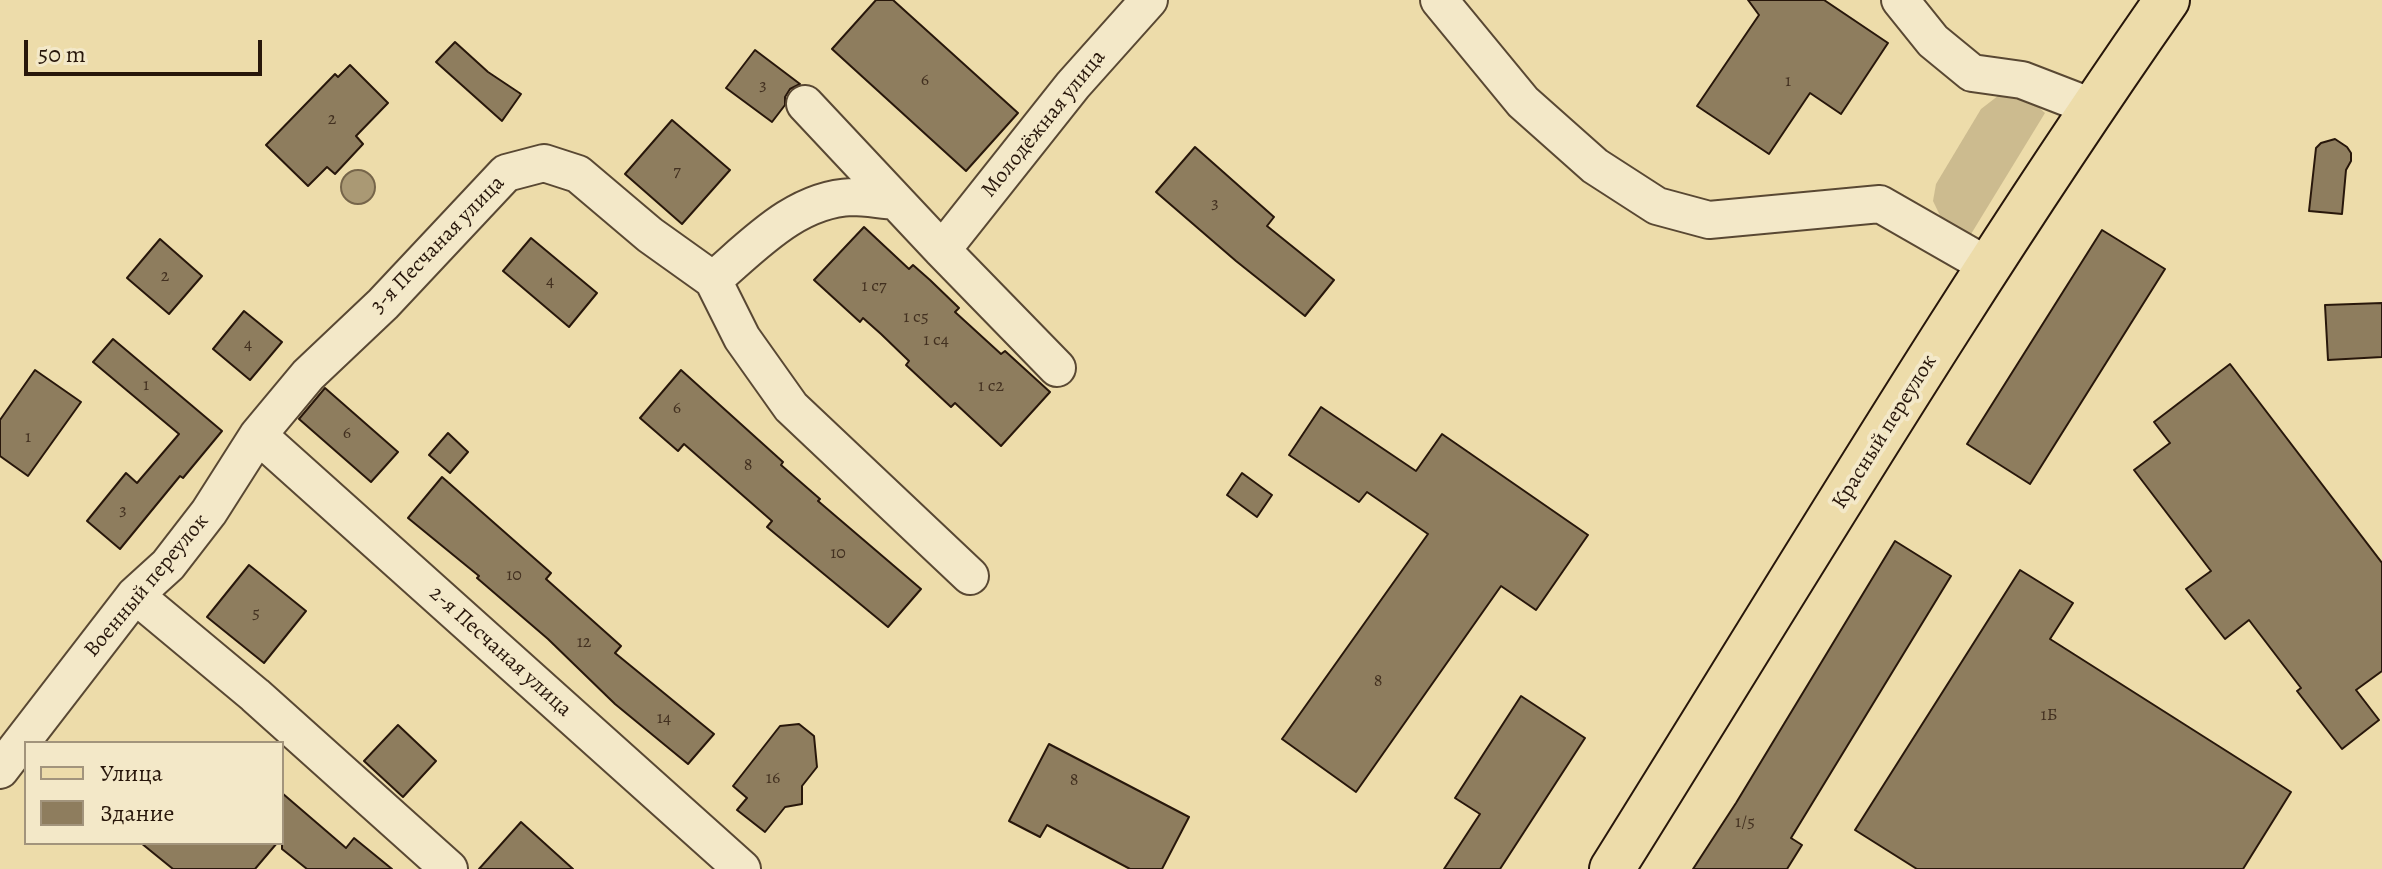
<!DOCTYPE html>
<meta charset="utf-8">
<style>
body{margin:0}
#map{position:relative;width:2382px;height:869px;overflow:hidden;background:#eddcaa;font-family:Alegreya,serif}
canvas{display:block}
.legend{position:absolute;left:24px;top:741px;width:260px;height:104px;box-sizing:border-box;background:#f3e8c8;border:2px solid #a2947c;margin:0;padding:10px 14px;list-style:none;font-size:24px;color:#28170b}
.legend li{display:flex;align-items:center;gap:16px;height:40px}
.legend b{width:40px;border:2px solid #a2947c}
.scale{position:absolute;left:24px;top:40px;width:238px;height:36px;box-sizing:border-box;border:4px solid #28170b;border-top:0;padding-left:10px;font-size:24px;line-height:28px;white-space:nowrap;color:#28170b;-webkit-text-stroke:6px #f3e8c8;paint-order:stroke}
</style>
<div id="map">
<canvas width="2382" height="869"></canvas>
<ul class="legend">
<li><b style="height:10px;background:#eddcaa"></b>Улица</li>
<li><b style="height:22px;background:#8e7d5e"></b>Здание</li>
</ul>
<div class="scale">50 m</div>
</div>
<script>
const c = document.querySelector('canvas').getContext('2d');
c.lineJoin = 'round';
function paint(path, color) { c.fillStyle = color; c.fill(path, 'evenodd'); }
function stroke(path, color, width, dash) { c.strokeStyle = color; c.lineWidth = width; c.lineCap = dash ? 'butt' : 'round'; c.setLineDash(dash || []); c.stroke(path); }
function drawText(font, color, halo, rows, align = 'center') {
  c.font = font + ' Alegreya,serif'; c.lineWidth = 8; c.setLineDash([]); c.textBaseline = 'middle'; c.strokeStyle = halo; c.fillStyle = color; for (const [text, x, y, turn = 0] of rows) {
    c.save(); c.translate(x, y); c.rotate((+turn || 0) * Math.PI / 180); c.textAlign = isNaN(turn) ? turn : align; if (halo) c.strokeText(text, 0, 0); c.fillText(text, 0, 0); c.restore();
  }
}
const green = new Path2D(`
 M2003,92L2035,104L2045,113L1968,239L1948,232L1933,201L1936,184L1981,109Z`);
const water = new Path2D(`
 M341 187a17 17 0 1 1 34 0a17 17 0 1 1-34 0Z`);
const building = new Path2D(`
 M876,0H893L1018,113L966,171L832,49Z
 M1748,0H1824L1888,43L1841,114L1810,93L1769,154L1697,106L1759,15Z
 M455,42L488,72L521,94L502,121L436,62Z
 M755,50L800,84L790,89L785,97V105L772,122L726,88Z
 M350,65L388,103L356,136L363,144L335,174L327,167L308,186L266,145L335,74L338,77Z
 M672,120L730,170L682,224L625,174Z
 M2335,139L2347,147L2351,153V161L2346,170L2342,214L2309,211L2316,148L2321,143Z
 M1195,147L1274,217L1267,226L1334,280L1305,316L1236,261L1156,192Z
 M864,227L909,269L913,265L930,280L959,308L955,312L1001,354L1005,351L1050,392L1001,446L955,403L951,407L906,365L909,361L881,334L863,318L860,322L814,280Z
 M2102,230L2165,269L2030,484L1967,444Z
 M531,238L597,293L569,327L503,271Z
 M160,239L202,276L169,314L127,278Z
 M2382,303V357L2328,360L2325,305Z
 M244,311L282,342L250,380L213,349Z
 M113,339L222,431L183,478L180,476L120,549L87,521L126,473L137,483L179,434L93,362Z
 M2230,364L2382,563V671L2356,690L2379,720L2342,749L2297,691L2301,688L2249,620L2225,639L2186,589L2211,571L2134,470L2170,443L2154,422Z
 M35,370L81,402L28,476L0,456V420Z
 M681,370L783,462L781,465L820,499L818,501L921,589L888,627L767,527L772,521L684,444L678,451L640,418Z
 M325,388L398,452L371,482L299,419Z
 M1321,407L1416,471L1442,434L1588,535L1536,610L1501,586L1356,792L1282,739L1428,534L1367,492L1359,502L1289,455Z
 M448,433L468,452L450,473L429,455Z
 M1242,473L1272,495L1257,517L1227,495Z
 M442,477L551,573L546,579L621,646L615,653L714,734L688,764L615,704L548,639L477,578L479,576L408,518Z
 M1895,541L1951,576L1791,838L1802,845L1787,869H1693L1736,803Z
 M249,565L306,611L264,663L207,617Z
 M2020,570L2073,603L2050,639L2291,792L2243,869H1917L1855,830Z
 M1521,696L1585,738L1500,869H1444L1480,814L1455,798Z
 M799,724L814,736L817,767L802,786V804L785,807L765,832L737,810L747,798L733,786L780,726Z
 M398,725L436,761L403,797L364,761Z
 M1049,744L1189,817L1162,869H1130L1047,825L1040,837L1009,821Z
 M282,793L346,848L354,838L392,869H307L282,849Z
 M521,822L573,869H479Z
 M141,843H277L255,869H173Z`);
const minor = new Path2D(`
 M1439,0L1523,102L1595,166L1657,206L1709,220L1880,204L1990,267
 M1900,0L1933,41L1972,73L2022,80L2092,107
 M805,104L942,250L1057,368
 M942,250L1073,85L1149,0
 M713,280C753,246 795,199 852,197C866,197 881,200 896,201
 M258,435L742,869
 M135,595L255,695L449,869
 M0,770L135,595L168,565L209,512L258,435L308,375L383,304L506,173L544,163L578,174L650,235L713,280L742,338L791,407L970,576`);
const major = new Path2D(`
 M1612,869C1794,578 1970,282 2167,0`);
const numberNames = [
 ["6",925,81],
 ["1",1788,82],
 ["3",763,86],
 ["2",332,120],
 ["7",677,172],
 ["3",1215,204],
 ["2",165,277],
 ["4",550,282],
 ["1 с7",874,287],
 ["1 с5",916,318],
 ["1 с4",936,341],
 ["4",248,345],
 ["1",146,386],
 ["1 с2",991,387],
 ["6",677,409],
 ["6",347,434],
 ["1",28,438],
 ["8",748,466],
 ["3",123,511],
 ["10",838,554],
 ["10",514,576],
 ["5",256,614],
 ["12",584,643],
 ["8",1378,682],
 ["1Б",2049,716],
 ["14",664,719],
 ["16",773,779],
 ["8",1074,781],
 ["1/5",1745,823]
];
const streetNames = [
 ["Молодёжная улица",1044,124,-51],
 ["3-я Песчаная улица",438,245,-46],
 ["Красный переулок",1885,432,-58],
 ["Военный переулок",147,586,-50],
 ["2-я Песчаная улица",500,652,42]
];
paint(green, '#ccbb8f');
paint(water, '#aa9974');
stroke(water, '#76654a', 2);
paint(building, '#8e7d5e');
stroke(building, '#28170b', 2);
stroke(minor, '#594833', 40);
stroke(major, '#28170b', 48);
stroke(minor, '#f3e8c8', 36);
stroke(major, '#eddcaa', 44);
drawText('18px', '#423020', null, numberNames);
drawText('22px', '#28170b', '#f3e8c8', streetNames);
</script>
